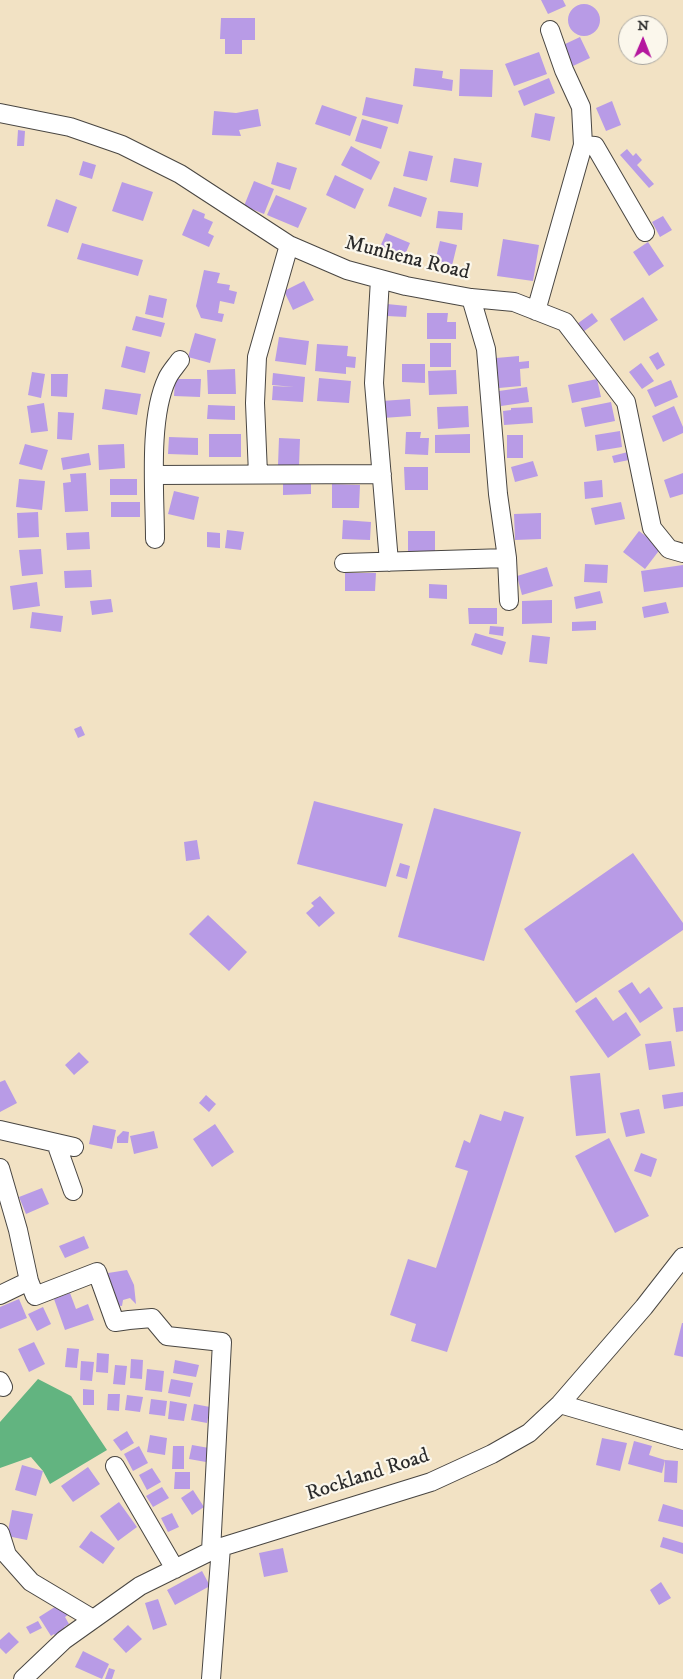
<!DOCTYPE html>
<style>
body{margin:0}
#map{position:relative;width:683px;height:1679px;overflow:hidden;background:#f2e2c4;font-family:"IM FELL DW Pica",serif}
canvas{display:block}
.north{position:absolute;left:618px;top:15px;width:50px;height:50px;box-sizing:border-box;background:#fbf7ec;border:1px solid #a8a59f;border-radius:50%;rotate:1deg;font-size:14px;font-weight:700;line-height:20px;text-align:center;color:#2b2b2b}
.north::after{content:'';display:block;margin:auto;width:18px;height:22px;background:#b5179e;clip-path:polygon(50% 0,100% 100%,50% 72%,0 100%)}
</style>
<div id="map">
<canvas width="683" height="1679"></canvas>
<div class="north">N</div>
</div>
<script>
const c = document.querySelector('canvas').getContext('2d');
c.lineJoin = 'round';
function paint(path, color) { c.fillStyle = color; c.fill(path, 'evenodd'); }
function stroke(path, color, width, dash) { c.strokeStyle = color; c.lineWidth = width; c.lineCap = dash ? 'butt' : 'round'; c.setLineDash(dash || []); c.stroke(path); }
function drawText(font, color, halo, rows, align = 'center') {
  c.font = font + ' "IM FELL DW Pica",serif'; c.lineWidth = 4.5; c.setLineDash([]); c.textBaseline = 'middle'; c.strokeStyle = halo; c.fillStyle = color; for (const [text, x, y, turn = 0] of rows) {
    c.save(); c.translate(x, y); c.rotate((+turn || 0) * Math.PI / 180); c.textAlign = isNaN(turn) ? turn : align; if (halo) c.strokeText(text, 0, 0); c.fillText(text, 0, 0); c.restore();
  }
}
const forest = new Path2D(`
 M38,1379L71,1396L107,1450L50,1484L43,1471L31,1457L0,1468V1422Z`);
const building = new Path2D(`
 M541,0H563L566,6L548,14Z
 M568 20a16 16 0 1 1 32 0a16 16 0 1 1-32 0Z
 M221,18H255V40H242V54H225V39H220Z
 M580,37L590,58L573,66L563,45Z
 M539,52L547,74L514,86L505,64Z
 M415,68L443,71L442,78L453,80L452,91L413,86Z
 M460,69L493,70L492,97L459,96Z
 M549,78L555,93L524,106L518,91Z
 M366,97L403,105L398,124L362,115Z
 M612,101L621,125L606,131L596,108Z
 M322,105L357,117L350,136L315,124Z
 M258,109L261,126L239,130L241,136L212,135L214,111L236,113Z
 M535,113L555,117L550,141L531,137Z
 M362,119L388,127L381,149L355,141Z
 M18,130L25,131L24,146H17Z
 M351,146L380,162L371,180L341,165Z
 M627,149L633,156L636,153L642,160L637,165L654,184L649,188L620,155Z
 M409,151L433,156L427,181L403,176Z
 M454,158L482,163L478,187L450,182Z
 M83,161L96,165L92,179L79,175Z
 M277,162L297,168L290,190L271,184Z
 M335,175L364,189L355,209L326,195Z
 M254,181L274,189L264,214L244,206Z
 M122,182L153,192L143,221L112,211Z
 M394,187L427,198L421,217L388,206Z
 M276,195L307,208L298,228L267,215Z
 M56,199L77,207L68,233L47,226Z
 M193,209L205,214L204,218L213,222L208,233L214,236L209,247L182,235Z
 M438,211L463,213L462,230L436,228Z
 M663,216L672,230L660,237L652,222Z
 M386,233L410,243L401,264L377,254Z
 M503,239L539,245L533,281L497,276Z
 M440,241L457,245L450,274L433,270Z
 M648,242L664,266L649,276L633,252Z
 M82,243L143,260L138,276L77,259Z
 M204,270L220,273L217,283L230,285L229,290L237,292L234,304L220,301L218,313L224,314L222,322L201,318L196,306Z
 M304,281L314,300L293,310L284,291Z
 M149,295L167,299L163,318L145,314Z
 M643,297L658,320L624,341L610,319Z
 M387,304L407,306L406,317L387,316Z
 M427,313H448L447,322H456V339H427Z
 M592,313L598,321L583,332L577,324Z
 M136,316L165,323L161,337L132,330Z
 M195,333L216,339L210,363L188,357Z
 M279,337L309,341L306,365L275,361Z
 M430,343H451V367H430Z
 M317,344L348,346L347,356L356,357L355,368L346,367V374L315,371Z
 M126,346L150,352L145,373L121,367Z
 M658,352L665,365L657,370L649,357Z
 M519,356V362L529,361V368L520,369L521,386L499,388L496,358Z
 M641,363L654,381L642,389L629,372Z
 M402,364H425V383L402,382Z
 M235,369L236,394H208L207,370Z
 M456,370L457,394L429,395L428,371Z
 M32,372L45,374L41,398L28,395Z
 M273,373L305,377L303,402L272,400L273,386L294,387L272,385Z
 M51,374H68L67,397L51,396Z
 M319,378L351,381L349,403L317,401Z
 M175,379H201L200,397L174,396Z
 M597,379L601,397L572,403L568,385Z
 M671,380L678,397L655,407L647,390Z
 M527,387L529,402L501,406L499,391Z
 M105,389L141,394L137,415L102,409Z
 M410,399L411,416L383,418L382,401Z
 M611,402L615,421L585,427L581,408Z
 M44,403L48,431L31,433L27,406Z
 M208,405L235,406V420L207,419Z
 M468,406L469,427L438,429L437,407Z
 M674,406L683,427V433L663,442L652,416Z
 M532,407L533,423L504,425L503,411L511,410V408Z
 M58,412L74,413L72,440L57,439Z
 M620,431L622,447L597,451L595,435Z
 M406,432H421L420,438H429L428,455L405,454Z
 M209,434H241V457H209Z
 M470,434V453H435V435Z
 M507,435H523V458H507Z
 M169,437L198,438V455L168,454Z
 M279,438L300,439L299,466L278,465Z
 M25,444L48,450L42,470L19,464Z
 M124,444L125,468L99,470L98,445Z
 M628,452L629,460L614,463L612,456Z
 M89,453L91,465L63,470L61,458Z
 M533,461L538,476L515,482L511,467Z
 M404,467H428V490H405Z
 M86,473L88,511L65,512L63,483L71,482L70,474Z
 M683,473V494L670,498L664,480Z
 M19,479L45,481L42,510L16,507Z
 M110,479H137V495H110Z
 M602,480L603,497L585,499L584,482Z
 M283,484H311V494L283,495Z
 M332,484L360,485L359,508H332Z
 M174,491L199,497L194,520L168,514Z
 M111,502H140V517H111Z
 M621,502L625,519L595,525L591,508Z
 M38,512L39,537L18,538L17,513Z
 M541,513V539L515,540L514,514Z
 M343,520L371,522L370,540L342,539Z
 M227,530L244,532L241,550L225,548Z
 M408,531H435V553H408Z
 M639,531L661,548L645,569L623,552Z
 M89,532L90,549L67,550L66,533Z
 M207,532L220,533V548L207,547Z
 M41,549L43,574L22,576L19,550Z
 M585,564L608,565L607,583L584,582Z
 M683,565V587L644,592L641,571Z
 M547,567L553,586L522,595L517,576Z
 M91,570L92,587L65,588L64,571Z
 M345,573H376L375,591H345Z
 M37,582L40,606L13,610L10,586Z
 M429,584L447,585V599L429,598Z
 M600,591L603,603L576,609L574,597Z
 M111,599L113,612L92,615L90,601Z
 M552,600V623L522,624V601Z
 M666,602L669,613L644,618L642,607Z
 M468,608H497V624H469Z
 M32,612L63,616L61,632L30,628Z
 M596,621V630L572,631V622Z
 M490,626L504,627L503,636L489,634Z
 M475,633L506,642L502,655L471,645Z
 M532,635L550,637L547,664L529,662Z
 M81,726L85,735L78,738L74,729Z
 M314,801L403,824L386,887L297,864Z
 M434,808L521,832L484,961L398,937Z
 M197,840L200,859L186,861L184,842Z
 M633,853L683,923V930L576,1003L524,929Z
 M400,863L410,866L407,879L396,876Z
 M320,896L335,913L319,927L306,913L314,906L311,903Z
 M208,915L247,952L229,971L189,934Z
 M632,982L640,994L649,987L663,1008L640,1023L618,991Z
 M596,997L613,1021L626,1012L641,1035L608,1058L575,1011Z
 M683,1007V1031L676,1032L673,1008Z
 M671,1041L675,1066L649,1070L645,1044Z
 M79,1052L89,1062L74,1075L65,1065Z
 M600,1073L606,1133L576,1136L570,1076Z
 M5,1080L17,1103L0,1112V1082Z
 M683,1092V1106L664,1109L662,1095Z
 M206,1095L216,1104L209,1112L199,1103Z
 M639,1109L645,1133L626,1137L620,1113Z
 M504,1111L524,1117L447,1352L411,1341L416,1324L390,1315L408,1259L436,1268L468,1171L455,1167L464,1140L470,1143L480,1114L501,1121Z
 M215,1124L234,1152L212,1167L193,1139Z
 M93,1125L116,1130L112,1149L89,1144Z
 M123,1131L129,1132L128,1143H117V1137Z
 M154,1131L158,1148L134,1154L130,1136Z
 M609,1138L649,1216L615,1233L575,1156Z
 M641,1153L657,1159L651,1177L634,1171Z
 M42,1188L49,1204L26,1214L19,1197Z
 M84,1236L89,1248L65,1258L59,1246Z
 M127,1270L134,1285L136,1304L130,1298L123,1300L122,1306L113,1305L108,1273Z
 M70,1293L76,1309L88,1304L94,1320L65,1330L54,1299Z
 M19,1299L27,1318L0,1329V1307Z
 M43,1307L51,1324L37,1331L28,1314Z
 M682,1323H683V1357L674,1355Z
 M34,1342L45,1364L29,1372L18,1349Z
 M67,1348L79,1349L77,1368L65,1367Z
 M97,1353L109,1354L108,1373L96,1372Z
 M131,1359L143,1360L142,1379L130,1378Z
 M175,1360L199,1365L196,1377L173,1373Z
 M81,1361L94,1362L92,1381L80,1380Z
 M115,1365L127,1366L125,1385L113,1384Z
 M147,1369L164,1371L162,1392L145,1390Z
 M171,1379L193,1383L190,1397L168,1393Z
 M83,1389L94,1390V1405H83Z
 M108,1394H120L119,1411L107,1410Z
 M127,1395L143,1397L140,1412L125,1410Z
 M151,1399L167,1401L165,1416L149,1414Z
 M170,1401L187,1404L184,1421L168,1419Z
 M194,1404L210,1407L207,1423L191,1420Z
 M127,1431L134,1443L121,1451L113,1440Z
 M150,1435L167,1438L165,1455L147,1452Z
 M602,1438L627,1443L620,1471L596,1465Z
 M634,1441L652,1446L649,1455L665,1460L678,1461L677,1483L664,1482L665,1460L662,1473L628,1464Z
 M192,1445L209,1448L206,1462L189,1459Z
 M139,1446L148,1463L133,1471L124,1454Z
 M173,1446H184V1469H172Z
 M22,1465L43,1471L36,1496L15,1490Z
 M88,1467L100,1484L73,1502L61,1486Z
 M152,1468L161,1482L147,1490L139,1475Z
 M175,1472H190V1489H174Z
 M162,1487L169,1498L153,1507L146,1496Z
 M193,1490L204,1507L192,1515L181,1498Z
 M119,1502L137,1527L118,1541L100,1516Z
 M663,1504L683,1510V1527L658,1521Z
 M12,1510L33,1514L27,1540L7,1536Z
 M172,1513L179,1527L168,1532L161,1518Z
 M91,1531L115,1548L103,1564L79,1547Z
 M663,1537L683,1543V1554L660,1547Z
 M283,1548L288,1572L264,1577L259,1553Z
 M202,1571L210,1586L175,1605L167,1590Z
 M661,1582L671,1598L659,1605L650,1590Z
 M158,1599L167,1625L153,1630L145,1603Z
 M58,1605L61,1610L68,1606L72,1612L65,1617L69,1624L64,1627L67,1632L57,1638L54,1634L51,1636L39,1617Z
 M38,1621L42,1628L30,1634L26,1627Z
 M128,1625L142,1639L126,1653L113,1639Z
 M9,1632L19,1642L6,1654L0,1648V1640Z
 M83,1651L109,1664L102,1679L75,1667Z
 M109,1668L115,1670L112,1679H105Z`);
const minor = new Path2D(`
 M550,30L564,70L581,107L583,145L595,146L645,232
 M0,113L70,127L122,145L180,174L289,245L347,270L406,286L471,298L514,302L565,322L626,402L652,528L669,549L683,553
 M380,279L374,383L389,562
 M471,298L486,349L498,494L507,558L509,601
 M536,311L583,145
 M258,474L255,403L257,357L289,245
 M155,475L382,474
 M155,539C155,494 148,419 167,379C170,372 176,366 180,360
 M344,563L507,558
 M0,1130L74,1147
 M56,1143L73,1191
 M0,1168L18,1230L29,1281L0,1295
 M29,1281L35,1296L97,1272L115,1322L129,1320L152,1318L167,1336L222,1342L211,1551
 M0,1381L3,1387
 M560,1404L683,1440
 M115,1466L175,1569
 M0,1533L7,1555L31,1582L93,1619
 M23,1679L64,1640L140,1586L215,1549L431,1482L492,1454L529,1433L560,1404L644,1307L683,1257
 M211,1679L221,1547`);
const streetNames = [
 ["Munhena Road",407,259,14],
 ["Rockland Road",368,1476,-18]
];
paint(forest, '#62b480');
paint(building, '#b89be6');
stroke(minor, '#494642', 20);
stroke(minor, '#fff', 18);
drawText('21px', '#2b2b2b', '#fbf7ec', streetNames);
</script>
